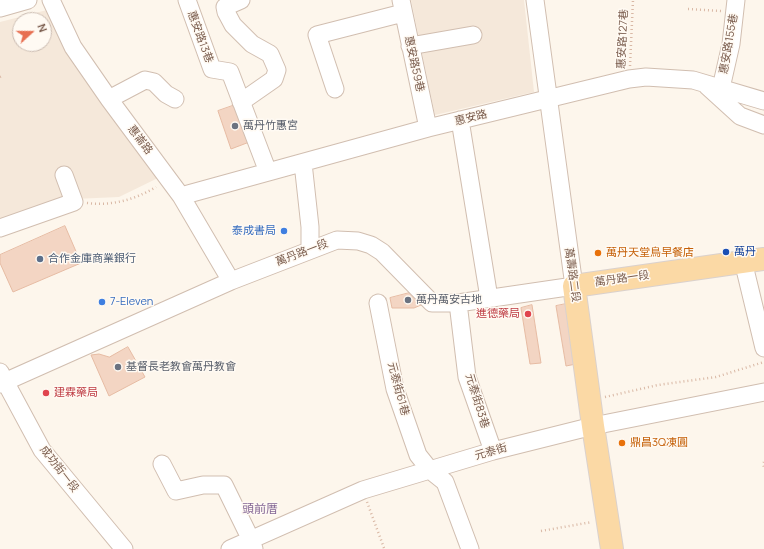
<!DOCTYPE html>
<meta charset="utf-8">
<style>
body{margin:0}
#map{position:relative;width:764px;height:549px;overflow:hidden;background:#fdf6ec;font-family:Manrope,sans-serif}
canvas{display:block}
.north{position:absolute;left:12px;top:12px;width:40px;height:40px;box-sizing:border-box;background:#fffaf3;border:1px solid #cabbb1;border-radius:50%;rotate:69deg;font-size:11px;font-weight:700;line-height:16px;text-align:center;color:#7a5c4d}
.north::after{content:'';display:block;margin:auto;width:14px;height:18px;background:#e76f51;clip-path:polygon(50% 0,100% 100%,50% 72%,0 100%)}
</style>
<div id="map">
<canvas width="764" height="549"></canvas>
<div class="north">N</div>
</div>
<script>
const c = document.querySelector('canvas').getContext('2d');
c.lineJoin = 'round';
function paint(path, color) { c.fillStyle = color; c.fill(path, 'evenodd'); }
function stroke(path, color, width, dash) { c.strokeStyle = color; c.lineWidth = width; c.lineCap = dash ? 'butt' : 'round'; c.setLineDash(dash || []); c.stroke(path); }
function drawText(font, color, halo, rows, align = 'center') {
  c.font = font + ' Manrope,"Noto Sans TC",sans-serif'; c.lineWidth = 3; c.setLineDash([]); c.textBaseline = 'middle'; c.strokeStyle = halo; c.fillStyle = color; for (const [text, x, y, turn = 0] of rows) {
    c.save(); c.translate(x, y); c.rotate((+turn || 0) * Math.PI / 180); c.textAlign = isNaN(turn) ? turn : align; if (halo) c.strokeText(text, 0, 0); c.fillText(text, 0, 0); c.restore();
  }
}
const residential = new Path2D(`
 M411,0H524L534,92L435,115Z
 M47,10L61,42L158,178L119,197L74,199L0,225V22ZM20,20H44V44H20Z`);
const building = new Path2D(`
 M238,104L252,141L231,149L218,111Z
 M65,226L81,263L13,292L0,263V255Z
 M417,291L428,302L414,308H392L390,298Z
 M571,303L581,363L566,366L556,306Z
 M532,305L541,363L530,364L521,308Z
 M128,347L145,377L109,396L91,355L99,354L109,357Z`);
const path = new Path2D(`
 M688,9L721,11
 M630,66L633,0
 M0,77L2,76
 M87,203C112,206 134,200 156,187
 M605,397L658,385L716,377L764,362
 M764,462L763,464L764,467
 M367,502L384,548
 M541,531L592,522`);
const minor = new Path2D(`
 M51,0L73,47L109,99L181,196L231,281
 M187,0L212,69L230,72L268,172
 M241,0L225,7L226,12L233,25L252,44L270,54L277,70L274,79L241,102
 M401,0L428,128
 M0,8L28,0
 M410,46L473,35
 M707,86L740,116L764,125
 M721,88L731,44L736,0
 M335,89L317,35L403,13
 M109,99L145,80L154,82L166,94L175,99
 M460,120L489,298
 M303,163L310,227V250
 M181,196L428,128L629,79L646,77L693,80L764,101
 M0,228L74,202L64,175
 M743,261L764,348
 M378,303L395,389L418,455L430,470L445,482L470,549
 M458,303L467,377L493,451
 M0,372L42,450L124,549
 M0,384L231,281L337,240L358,241L371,245L382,252L432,303H458L574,286L535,0
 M162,464L176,491L203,485H224L251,540L254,549
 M230,549L363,490L493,451L593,426L764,392`);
const major = new Path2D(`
 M612,549L593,426L574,286L764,259`);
const markers = [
 [235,126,4,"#6b7280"],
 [284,231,4,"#3f7fe0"],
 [726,252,4,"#1a4fb4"],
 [598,253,4,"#e8710a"],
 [40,259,4,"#5c6f8a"],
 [408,300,4,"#6b7280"],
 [102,302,4,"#3f7fe0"],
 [528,314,4,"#e0444e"],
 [118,367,4,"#6b7280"],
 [46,393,4,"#e0444e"],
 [622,443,4,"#e8710a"]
];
const streetNames = [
 ["惠安路13巷",200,37,70],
 ["惠安路127巷",623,39,-87],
 ["惠安路155巷",729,44,-80],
 ["惠安路59巷",414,64,78],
 ["惠安路",471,118,-14],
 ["惠崙路",140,140,53],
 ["萬丹路一段",302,253,-21],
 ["萬壽路二段",572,275,82],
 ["萬丹路一段",622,279,-8],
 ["元泰街61巷",398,389,75],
 ["元泰街83巷",477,401,73],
 ["元泰街",491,452,-16],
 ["成功街一段",59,469,52]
];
const worshipNames = [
 ["萬丹竹惠宮",243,126],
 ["萬丹萬安古地",416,300],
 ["基督長老教會萬丹教會",126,367]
];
const shopNames = [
 ["泰成書局",276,231],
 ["7-Eleven",110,302,"left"]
];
const transitNames = [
 ["萬丹",734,252]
];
const foodNames = [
 ["萬丹天堂鳥早餐店",606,253],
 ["鼎昌3Q凍圓",630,443]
];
const serviceNames = [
 ["合作金庫商業銀行",48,259]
];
const healthNames = [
 ["進德藥局",520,314],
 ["建霖藥局",54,393,"left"]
];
const neighbourhoodNames = [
 ["頭前厝",260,510]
];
paint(residential, '#f5e8da');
paint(building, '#f3d5c3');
stroke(building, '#e6bba3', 1);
stroke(minor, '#d1beb0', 19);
stroke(major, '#dad1cd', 24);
stroke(path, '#d9b8a5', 2.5, [1, 3]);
stroke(minor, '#fff', 17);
stroke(major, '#fbd9a5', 22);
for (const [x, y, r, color] of markers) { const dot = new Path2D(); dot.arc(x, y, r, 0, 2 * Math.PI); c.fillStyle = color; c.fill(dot); stroke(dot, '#fffaf3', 1.5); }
drawText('11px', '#7a5c4d', '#fffaf3', streetNames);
drawText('11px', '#5b616d', '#fffaf3', worshipNames, 'left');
drawText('11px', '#366cbe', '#fffaf3', shopNames, 'right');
drawText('11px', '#164399', '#fffaf3', transitNames, 'left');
drawText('11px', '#c56008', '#fffaf3', foodNames, 'left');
drawText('11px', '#4e5e75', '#fffaf3', serviceNames, 'left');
drawText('11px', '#be3a42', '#fffaf3', healthNames, 'right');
drawText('12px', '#846695', '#fffaf3', neighbourhoodNames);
</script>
